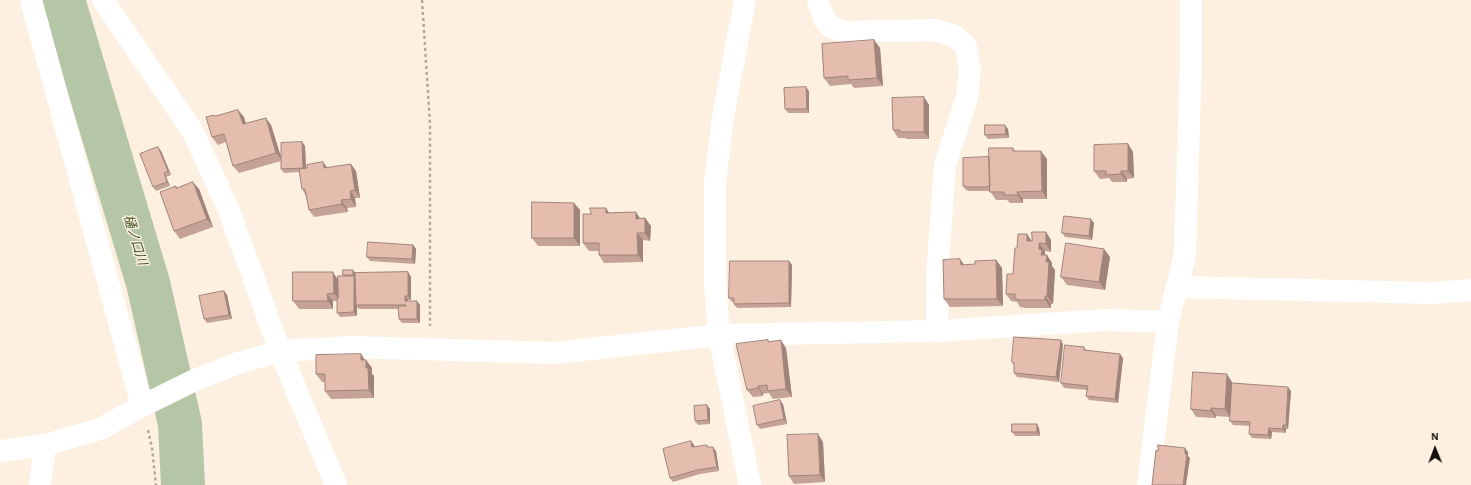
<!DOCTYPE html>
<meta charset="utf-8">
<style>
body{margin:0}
#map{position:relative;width:1471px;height:485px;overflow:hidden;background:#fdf0e1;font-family:"Alegreya Sans",sans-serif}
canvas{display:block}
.north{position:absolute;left:1415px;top:429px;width:40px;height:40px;-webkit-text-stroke:3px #fdf0e1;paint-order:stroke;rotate:359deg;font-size:11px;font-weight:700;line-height:16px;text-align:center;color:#17110b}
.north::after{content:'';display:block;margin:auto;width:14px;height:18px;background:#17110b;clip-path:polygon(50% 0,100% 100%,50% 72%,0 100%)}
</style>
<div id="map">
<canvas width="1471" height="485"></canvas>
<div class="north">N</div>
</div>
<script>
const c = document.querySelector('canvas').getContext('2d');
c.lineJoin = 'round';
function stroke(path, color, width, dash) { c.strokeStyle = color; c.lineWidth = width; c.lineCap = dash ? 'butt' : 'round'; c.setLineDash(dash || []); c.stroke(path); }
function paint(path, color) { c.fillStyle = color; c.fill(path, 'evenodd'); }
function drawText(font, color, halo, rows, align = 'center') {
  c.font = font + ' "Alegreya Sans","Noto Sans JP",sans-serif'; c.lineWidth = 3; c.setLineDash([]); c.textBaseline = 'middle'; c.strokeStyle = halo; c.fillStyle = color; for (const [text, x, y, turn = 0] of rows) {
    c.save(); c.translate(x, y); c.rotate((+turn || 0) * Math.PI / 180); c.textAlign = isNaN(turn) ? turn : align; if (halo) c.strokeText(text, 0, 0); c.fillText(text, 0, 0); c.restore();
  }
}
const river = new Path2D(`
 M63,0L148,283L180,424L183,485`);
const path = new Path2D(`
 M422,0L430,124V326
 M148,430L152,448L156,485`);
const minor = new Path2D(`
 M103,0L193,132L228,208L280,351L336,485
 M745,0L724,111L715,181V283L719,335L750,485
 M818,0L825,21L831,27L846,32L934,30L953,35L966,46L970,71L967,97L945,165L938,263L937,331
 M1177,287L1433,293L1471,290
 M142,406L195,380L238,363L280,351L350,347L554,353L719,335L937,331L1106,320L1168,322
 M0,451L45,445L100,429L142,406L31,0
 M40,485L45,445
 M1148,485L1168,322L1185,255L1191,58V0`);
const wall = new Path2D(`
 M874,40L880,48L883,86L854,88L851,84L830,86L824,78Z
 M809,91V113H788L785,109Z
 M924,97L929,105V139H906L905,138H898L893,130Z
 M238,110L244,117L246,124L271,125L281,158L302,142L305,146L306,168H327L356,171L360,198H355L356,207L347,208L348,212L314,217L309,210L306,196L302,189L299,172L284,173L281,169V161L239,173L233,166L226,142L218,145L212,137L215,116Z
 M1008,129L1009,138L988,139L985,135Z
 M1128,144L1133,152L1134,178L1127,179V182H1112L1109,178L1100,179L1094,171Z
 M1013,148L1015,151L1047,159V199H1023V203H1010L1007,200H996L990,191H968L967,190H966L963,186L989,157Z
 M161,151L171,175L166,177L170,186L156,191L153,187Z
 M176,186L177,188L199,189L213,227L180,239L174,231Z
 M574,203L580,210V246H538L532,238Z
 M609,213L640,218H645L651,226L650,241L643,240V262L604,263L599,255V251H589L583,243L591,214Z
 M1091,219L1094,223L1092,240L1065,237L1062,233Z
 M1046,232L1051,240V252L1045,251V255H1047L1052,263V266L1055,270L1053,304H1051V308H1026L1020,307L1017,302L1011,301L1006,294L1013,274L1017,248L1027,234L1032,241Z
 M413,245L416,249L415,264L370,261L367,257Z
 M1110,257L1105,290L1067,285L1061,277Z
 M996,260L1002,268L1003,306L950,307L944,299L964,265L975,264Z
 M792,265L791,307L737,308L734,304V302H732L729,298Z
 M408,272L411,277V300H408V301L420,305V323H402L399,319V309H359L357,307V316L340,317L337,313V301H333V309H299L293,301L344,276L343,275L356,273Z
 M224,291L227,295L232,319L207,323L204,319Z
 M768,340L769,342L786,348L792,397L773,399L769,393L763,394V396L753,397L747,390Z
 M1061,340L1063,345L1059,382L1017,377L1014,373V365L1012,362Z
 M1084,347L1086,350L1123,358L1118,403L1089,400L1086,396L1087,390L1064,388L1061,383Z
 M361,354L365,360H366L372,368V374L374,376V398L331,399L325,391V382H322L316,374Z
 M1232,382L1230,417L1216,416V418L1196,417L1191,409Z
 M1291,391L1288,429H1286V433L1272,432L1271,439L1252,438L1249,434L1250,426L1233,425L1230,421Z
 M783,404L787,424L760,429L757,425Z
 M710,409V424L698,425L695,421Z
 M1037,424L1039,428L1040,436H1015L1012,432Z
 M691,441L694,445V447H708L716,451L719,471L700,474L673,482L670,478Z
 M823,442L825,482L794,484L789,476Z`);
const shadedWall = new Path2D(`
 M874,40L880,48L883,86L877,78Z
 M806,87L809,91V113L807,109Z
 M924,97L929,105V139L924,132Z
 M238,110L244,117L248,132L243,124Z
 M266,118L271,125L282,160L276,153Z
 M1005,125L1008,129L1009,138L1006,134Z
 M302,142L305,146L306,172L303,168Z
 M1128,144L1133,152L1134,178L1128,171Z
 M158,147L161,151L171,175L168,171Z
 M1041,151L1047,159V199L1042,191Z
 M323,162L329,170L324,168Z
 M351,164L356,171L360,198L355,190Z
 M1121,171L1127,179V182L1121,174Z
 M164,173L166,177L170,186L167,182Z
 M193,182L199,189L213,227L207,219Z
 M350,191L355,198L356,207L351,199Z
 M1017,192L1023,199V203L1018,195Z
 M341,200L347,208L348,212L342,204Z
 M574,203L580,210V246L574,238Z
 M606,208L611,216L606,213Z
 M636,212L641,220L636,219Z
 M645,218L651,226L650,241L645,233Z
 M1091,219L1094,223L1092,240L1089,236Z
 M1046,232L1051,240V252L1046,244Z
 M637,233L643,240V262L638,255Z
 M1027,234L1032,242L1027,241Z
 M1039,243L1045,251V254L1047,257V255L1052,263V266L1055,270L1053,304L1047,296L1039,249Z
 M413,245L416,249L415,264L412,259Z
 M1104,249L1110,257L1105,290L1099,282Z
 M960,259L966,267L961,265Z
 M996,260L1002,268L1003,306L997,299Z
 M789,261L792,265L791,307L789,303Z
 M353,270L356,274V279L353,275Z
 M333,272L338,280L340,301L334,293Z
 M408,272L411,277V300L408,296Z
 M354,276L357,280L356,305L357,307V316L354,312Z
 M224,291L227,295L232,319L229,315Z
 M327,294L333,301V309L328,301Z
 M405,296L408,300V305L405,301Z
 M1045,296L1051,304V308L1045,300Z
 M417,301L420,305V323L417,319Z
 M781,340L786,348L792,397L786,389Z
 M1061,340L1063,345L1059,382L1056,377Z
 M361,354L366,362V360L372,368V374L374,376V398L369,390L361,360Z
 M1120,354L1123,358L1118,403L1115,399Z
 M1227,374L1232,382L1230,417L1225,409Z
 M758,386L763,394V396L758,388Z
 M1288,387L1291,391L1288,429L1286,425Z
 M780,400L783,404L787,424L784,419Z
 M707,405L710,409V424L708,420Z
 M1211,408L1216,416V418L1211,411Z
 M1037,424L1039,428L1040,436L1037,432Z
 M1283,425L1286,429V433L1283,429Z
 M1269,428L1272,432L1271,439L1268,435Z
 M818,434L823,442L825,482L820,475Z
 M691,441L694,445L695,451L692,447Z
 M713,447L716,451L719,471L717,467Z
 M1185,448L1188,452V456L1190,458L1186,485H1183Z`);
const building = new Path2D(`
 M874,40L877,78L848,80V76L824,78L822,44Z
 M806,87L807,109H785L784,88Z
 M924,97V132H900V130H893L892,98Z
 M238,110L243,124L266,118L276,153L233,166L224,134L212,137L206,117L214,115L215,116Z
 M985,125H1005L1006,134L985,135Z
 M302,142L303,168L281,169V143Z
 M1128,144V171H1121V174L1106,175V171H1094V145Z
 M158,147L168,171L164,173L167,182L153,187L140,154Z
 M989,148H1013V151H1041L1042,191L1017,192L1018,195H1004V192H990Z
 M989,157L990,186H988V187H965V186H963V158Z
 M323,162L324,168L351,164L355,190L350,191L351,199L341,200L342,204L309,210L305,189H302L299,169L307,168V165Z
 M193,182L207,219L174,231L160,192L176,186V188Z
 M532,202L574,203V238H532Z
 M590,208H606V213L636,212V219L645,218V233H637L638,255H599V243H583V214H591Z
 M1064,216L1091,219L1089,236L1062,233Z
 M1032,232H1046V244L1039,243V249L1042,250L1041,255H1047L1046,262H1049L1047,296H1045V300H1021L1015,299V294H1006L1007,274H1013L1015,248H1017L1018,234H1027V241H1032Z
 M368,242L413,245L412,259L367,257Z
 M1066,243L1104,249L1099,282L1061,277Z
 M960,259L961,265L975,264V261L996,260L997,299H944L943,260Z
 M730,261H789V303L734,304V298H729Z
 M343,270H353V275H343Z
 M293,272H333L334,293L327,294L328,301H293Z
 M408,272V296H405V301H417V319H399L398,306H406V305H356L355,273Z
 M338,276H354V312L337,313V298H338Z
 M224,291L229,315L204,319L199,296Z
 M1014,337L1061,340L1056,377L1014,373V363L1012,362Z
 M768,340V342L781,340L786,389L768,391L767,385L758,386V388L747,390L736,344Z
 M1065,345L1084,347V350L1120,354L1115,399L1086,396L1088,386L1061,383Z
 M361,354V360H366V368H368L369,390L325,391V374H316V355Z
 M1193,372L1227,374L1225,409L1211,408V411L1191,409Z
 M1232,383L1288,387L1286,425H1283V429L1269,428L1268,435L1249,434L1250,422L1230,421Z
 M780,400L784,419L757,425L753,406Z
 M707,405L708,420L695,421L694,406Z
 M1012,424H1037V432H1012Z
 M818,434L820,475L789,476L787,435Z
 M691,441L692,447L707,445V447H713L717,467L697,470L670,478L663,449Z
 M1158,445L1185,448V454H1187L1183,485H1152L1156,450L1158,451Z`);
const waterNames = [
 ["樋ノ口川",135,240,73]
];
stroke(river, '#b4c6a5', 44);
stroke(path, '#b1a79b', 2.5, [3, 3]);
stroke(minor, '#fff', 22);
paint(wall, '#c4a396');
paint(shadedWall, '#a0847a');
paint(building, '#e4bdae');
stroke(building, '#a0847a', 1);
drawText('italic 13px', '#344b1a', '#fdf0e1', waterNames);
</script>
